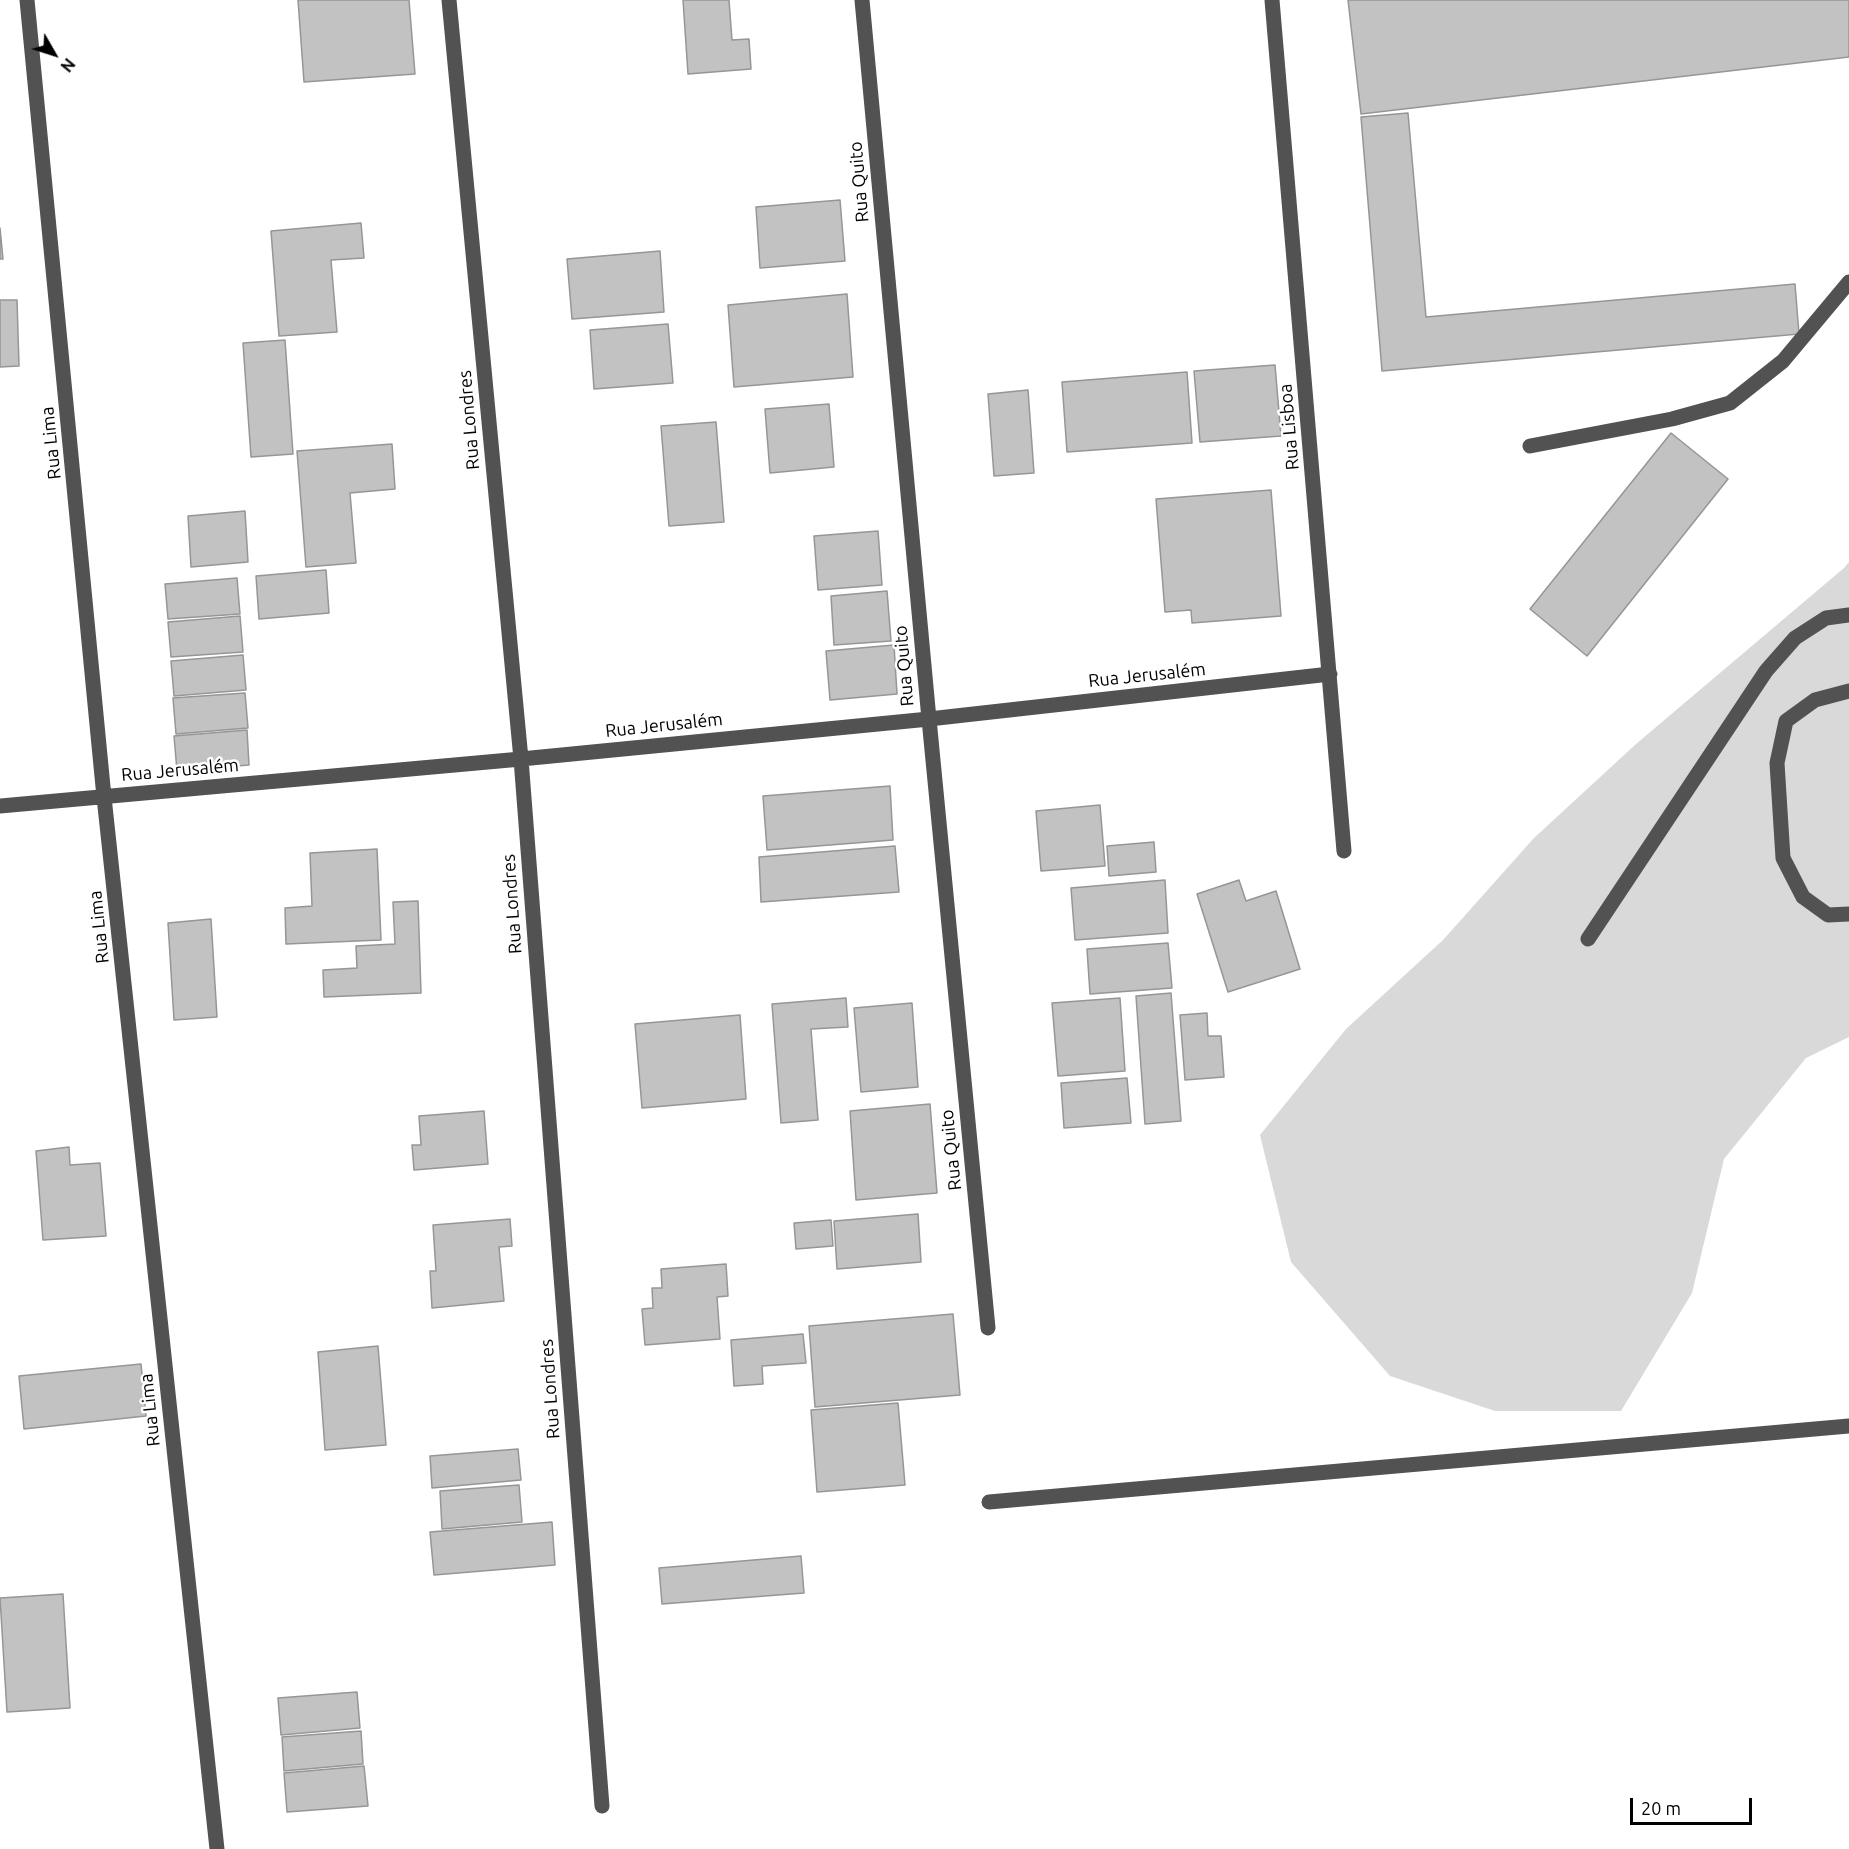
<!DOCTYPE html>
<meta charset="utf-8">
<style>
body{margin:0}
#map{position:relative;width:1849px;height:1849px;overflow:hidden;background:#fff;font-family:Ubuntu,sans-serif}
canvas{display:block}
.north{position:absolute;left:24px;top:24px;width:60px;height:60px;-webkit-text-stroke:4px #fff;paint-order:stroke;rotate:129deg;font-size:16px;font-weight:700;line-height:24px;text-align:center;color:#000}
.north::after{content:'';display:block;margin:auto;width:21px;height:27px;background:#000;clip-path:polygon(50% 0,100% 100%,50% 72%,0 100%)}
.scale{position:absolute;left:1630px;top:1798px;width:122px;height:27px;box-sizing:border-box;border:3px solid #000;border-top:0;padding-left:8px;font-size:18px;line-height:21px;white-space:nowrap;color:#000;-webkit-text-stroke:4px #fff;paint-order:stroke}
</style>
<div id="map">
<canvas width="1849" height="1849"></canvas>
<div class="north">N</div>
<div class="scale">20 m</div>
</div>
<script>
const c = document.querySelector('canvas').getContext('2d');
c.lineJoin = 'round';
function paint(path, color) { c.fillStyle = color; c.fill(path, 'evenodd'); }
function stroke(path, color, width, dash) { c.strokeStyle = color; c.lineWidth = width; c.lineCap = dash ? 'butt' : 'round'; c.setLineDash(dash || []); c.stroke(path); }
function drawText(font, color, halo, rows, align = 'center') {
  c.font = font + ' Ubuntu,sans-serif'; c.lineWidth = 5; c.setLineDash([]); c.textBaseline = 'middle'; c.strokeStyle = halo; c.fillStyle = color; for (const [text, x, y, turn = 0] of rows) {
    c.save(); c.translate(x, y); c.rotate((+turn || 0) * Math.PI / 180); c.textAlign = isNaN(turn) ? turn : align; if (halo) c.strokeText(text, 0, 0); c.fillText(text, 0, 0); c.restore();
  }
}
const green = new Path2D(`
 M1849,562V1037L1806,1058L1724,1159L1692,1293L1621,1411H1495L1390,1376L1291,1262L1260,1135L1346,1029L1443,940L1534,838L1636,744L1844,568Z`);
const building = new Path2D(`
 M298,0H409L415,74L304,82Z
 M683,0H729L732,40L749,39L751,69L688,74Z
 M1348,0H1849V57L1361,114Z
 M1408,113L1426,317L1795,284L1799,334L1382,371L1361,117Z
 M840,200L845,261L760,268L756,207Z
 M361,223L364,258L331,260L337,332L279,336L271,231Z
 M0,228L3,259H0Z
 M660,251L664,312L572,319L567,259Z
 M847,294L853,377L734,387L728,305Z
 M0,300H17L19,366L0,367Z
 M668,324L673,383L594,389L590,330Z
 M285,340L293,454L251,457L243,343Z
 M1275,365L1281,436L1200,442L1194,371Z
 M1187,372L1192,443L1067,452L1062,382Z
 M1028,390L1034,473L994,476L988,394Z
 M829,404L834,467L770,473L765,409Z
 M716,422L724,522L669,526L661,426Z
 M1671,433L1728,479L1587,656L1530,609Z
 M392,444L395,489L350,493L356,563L306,567L297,451Z
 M1271,490L1281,616L1192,623L1191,610L1165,612L1156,499Z
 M245,511L248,562L191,567L188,516Z
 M878,531L882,585L818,590L814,536Z
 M326,570L329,613L259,619L256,576Z
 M237,578L240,614L168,619L165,584Z
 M887,591L891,641L834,645L831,596Z
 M240,616L243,652L171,657L168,622Z
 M894,645L897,694L830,700L826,651Z
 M243,655L246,690L174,696L171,661Z
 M245,693L248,728L176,734L173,698Z
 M247,730L249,765L177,771L174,736Z
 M890,786L893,840L767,850L763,796Z
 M1100,805L1105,866L1041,871L1036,811Z
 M1154,842L1156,872L1109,876L1107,846Z
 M895,846L899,892L761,902L759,857Z
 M377,849L381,940L286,944L285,908L312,906L310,853Z
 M1165,880L1168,933L1075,940L1071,888Z
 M1239,880L1246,901L1276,891L1300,969L1228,992L1197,894Z
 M418,901L421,993L324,997L323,970L357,968L356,946L395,944L393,902Z
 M211,919L217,1017L174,1020L168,923Z
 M1168,943L1172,988L1090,994L1087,949Z
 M1171,993L1181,1121L1145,1124L1136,996Z
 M846,998L848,1027L811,1029L818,1120L781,1123L772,1004Z
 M1120,998L1125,1071L1058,1076L1052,1003Z
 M912,1003L918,1087L861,1092L854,1008Z
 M1207,1013L1208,1036H1221L1224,1077L1185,1080L1180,1015Z
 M740,1015L746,1099L642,1108L635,1024Z
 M1127,1078L1131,1123L1064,1128L1061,1083Z
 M930,1104L937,1193L856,1200L850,1111Z
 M484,1111L488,1164L414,1170L412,1145H421L419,1116Z
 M69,1147L70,1165L100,1163L106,1236L43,1240L36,1151Z
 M918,1214L921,1262L837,1269L834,1221Z
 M510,1219L512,1246L499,1247L504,1301L432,1308L430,1271H436L433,1225Z
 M831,1220L833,1246L796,1249L794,1223Z
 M726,1264L728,1296L717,1297L720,1339L645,1345L642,1309L653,1308L652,1288H662L661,1269Z
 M953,1314L960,1395L815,1407L809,1326Z
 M803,1334L806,1363L762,1366L763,1384L734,1386L731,1340Z
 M378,1346L386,1445L325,1450L318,1352Z
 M141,1364L146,1416L24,1429L19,1376Z
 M898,1403L905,1485L817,1492L811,1410Z
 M518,1449L521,1480L432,1488L430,1456Z
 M519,1485L522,1522L442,1529L440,1491Z
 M552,1522L555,1565L434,1575L430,1532Z
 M801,1556L804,1593L662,1604L659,1568Z
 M63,1594L70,1708L7,1712L0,1598Z
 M357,1692L360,1728L281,1735L278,1698Z
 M361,1731L363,1764L284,1771L282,1737Z
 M364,1766L368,1806L287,1812L284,1773Z`);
const minor = new Path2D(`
 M27,0L104,797L217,1849
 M449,0L521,759L602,1806
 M862,0L929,719L988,1328
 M1272,0L1344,851
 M1530,446L1672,419L1730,403L1783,361L1849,282
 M1849,691L1815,700L1786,721L1777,763L1783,858L1803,897L1828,915L1849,914
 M0,806L521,759L929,719L1330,674
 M1588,939L1766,671L1795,638L1826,618L1849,615
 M989,1502L1849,1426`);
const streetNames = [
 ["Rua Quito",859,182,-95],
 ["Rua Londres",469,420,-95],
 ["Rua Lisboa",1289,427,-95],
 ["Rua Lima",51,443,-96],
 ["Rua Quito",904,666,-95],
 ["Rua Jerusalém",1147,675,-6],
 ["Rua Jerusalém",664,725,-6],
 ["Rua Jerusalém",180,770,-5],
 ["Rua Londres",512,904,-94],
 ["Rua Lima",99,927,-96],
 ["Rua Quito",951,1150,-96],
 ["Rua Londres",550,1389,-94],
 ["Rua Lima",150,1410,-96]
];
paint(green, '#d9d9d9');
paint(building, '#c2c2c2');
stroke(building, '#969696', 1.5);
stroke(minor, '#525252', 15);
drawText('18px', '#000', '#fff', streetNames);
</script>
